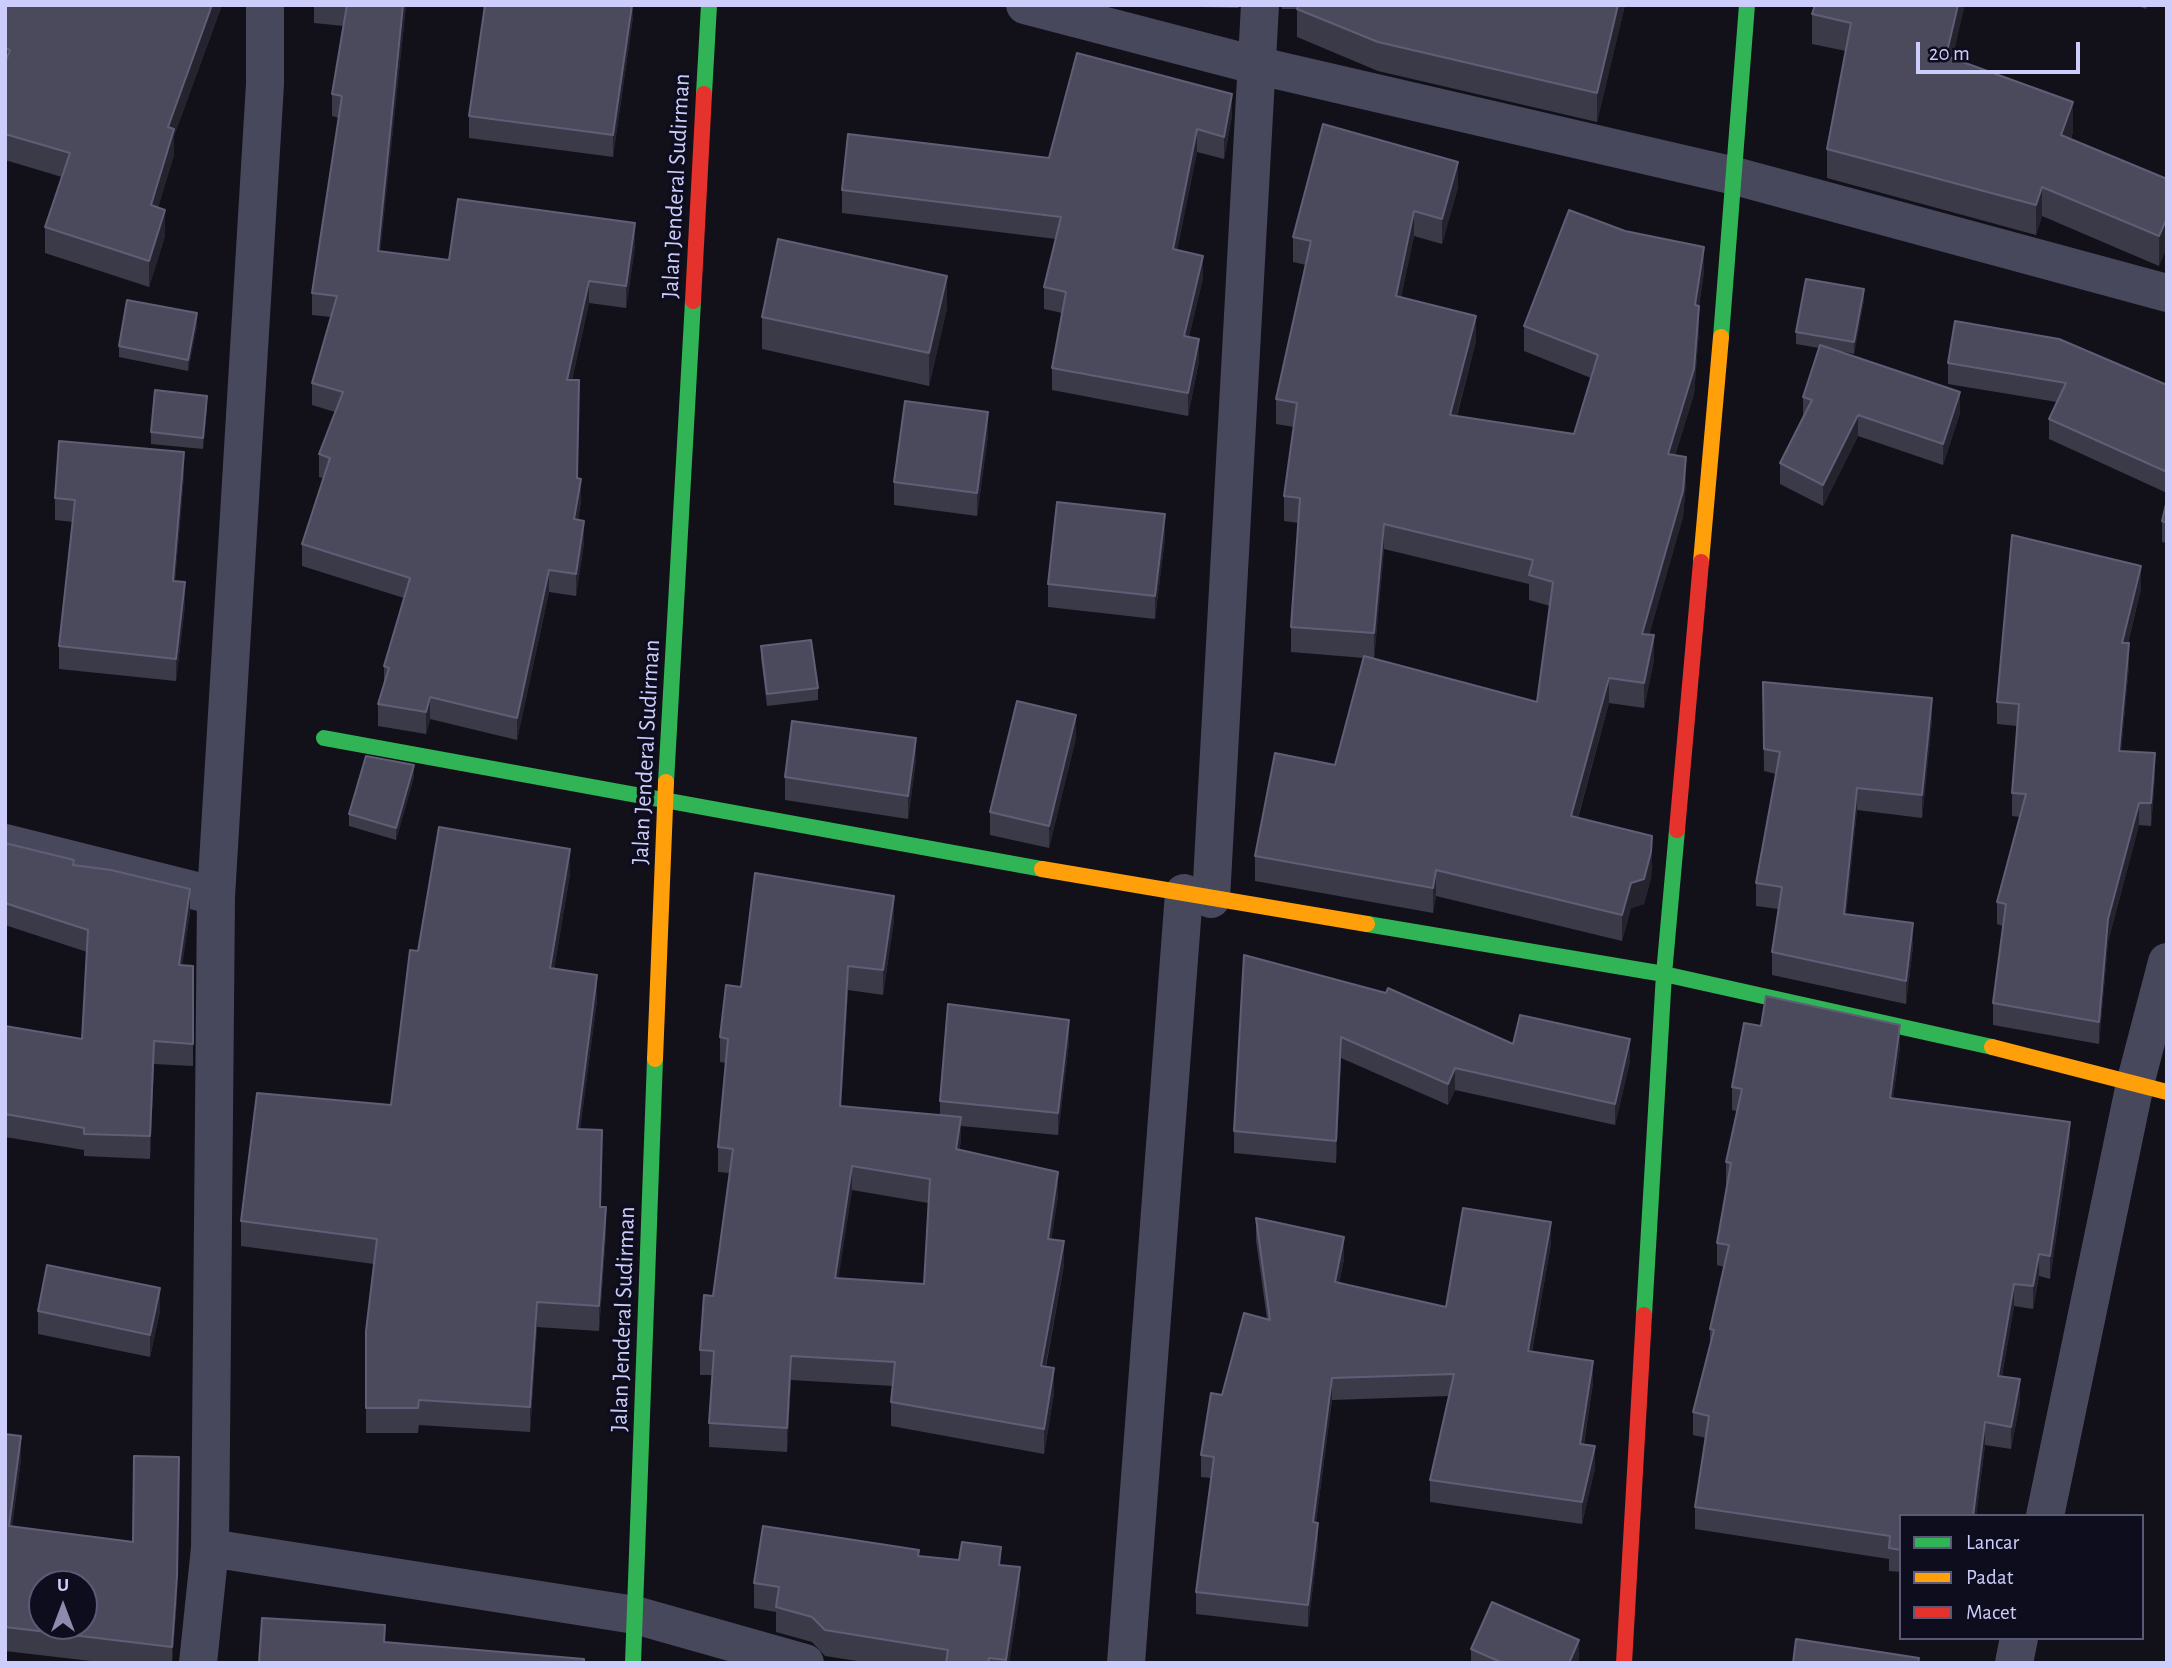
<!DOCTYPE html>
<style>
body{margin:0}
#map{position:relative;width:2172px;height:1668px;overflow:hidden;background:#12111a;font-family:"Alegreya Sans",sans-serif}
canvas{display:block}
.frame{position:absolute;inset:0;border:7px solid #cdcdfc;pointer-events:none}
.legend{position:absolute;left:1899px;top:1514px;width:245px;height:126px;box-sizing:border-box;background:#0e0d1e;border:2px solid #5a5a77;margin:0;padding:9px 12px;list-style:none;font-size:21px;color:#cdcdfc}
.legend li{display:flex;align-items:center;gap:14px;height:35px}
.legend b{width:35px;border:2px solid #5a5a77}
.north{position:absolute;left:28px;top:1570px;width:70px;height:70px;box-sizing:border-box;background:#0e0d1e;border:2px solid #5a5a77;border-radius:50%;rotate:0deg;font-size:19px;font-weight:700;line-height:28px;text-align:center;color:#cdcdfc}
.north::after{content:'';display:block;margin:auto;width:24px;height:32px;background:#8c8bad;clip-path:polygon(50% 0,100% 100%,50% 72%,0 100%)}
.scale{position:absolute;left:1916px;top:42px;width:164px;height:32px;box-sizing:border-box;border:4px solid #cdcdfc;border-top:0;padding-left:9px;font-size:21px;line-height:24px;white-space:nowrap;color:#cdcdfc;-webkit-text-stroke:5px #0e0d1e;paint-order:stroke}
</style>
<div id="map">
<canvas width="2172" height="1668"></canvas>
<div class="frame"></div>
<ul class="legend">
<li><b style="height:9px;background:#30b455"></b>Lancar</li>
<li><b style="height:9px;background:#ff9f0a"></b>Padat</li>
<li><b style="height:9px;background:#e5322d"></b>Macet</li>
</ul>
<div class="north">U</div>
<div class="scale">20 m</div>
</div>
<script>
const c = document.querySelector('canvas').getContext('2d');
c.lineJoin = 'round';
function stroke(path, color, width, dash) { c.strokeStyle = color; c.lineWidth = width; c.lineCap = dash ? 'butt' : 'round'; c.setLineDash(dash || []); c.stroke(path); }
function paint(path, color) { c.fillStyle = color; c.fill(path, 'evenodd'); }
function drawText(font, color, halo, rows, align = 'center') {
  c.font = font + ' "Alegreya Sans",sans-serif'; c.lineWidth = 7; c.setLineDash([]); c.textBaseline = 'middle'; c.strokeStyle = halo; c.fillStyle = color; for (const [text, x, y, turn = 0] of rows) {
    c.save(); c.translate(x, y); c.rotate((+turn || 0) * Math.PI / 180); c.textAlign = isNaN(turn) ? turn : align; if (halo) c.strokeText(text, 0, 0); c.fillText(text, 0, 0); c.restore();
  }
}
const street = new Path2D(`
 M1025,5L1255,65L1735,176L2167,293
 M5,843L216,896
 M1211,899L1260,5
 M2045,1516L2135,1084L2167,962
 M210,1548L635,1615L805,1663
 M198,1663L210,1548L216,896L265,84V5
 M1126,1663L1184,893
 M2014,1663L2019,1638`);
const fast = new Path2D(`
 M704,94L709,5
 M1721,337L1747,5
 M324,738L1042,869
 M666,782L693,301
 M1367,924L1664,974L1992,1047
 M1644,1315L1664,974L1677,830
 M633,1663L655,1059`);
const slow = new Path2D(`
 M1701,562L1721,337
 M1042,869L1367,924
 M1992,1047L2167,1092
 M655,1059L666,782`);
const jam = new Path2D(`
 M693,301L704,94
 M1677,830L1701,562
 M1624,1663L1644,1315`);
const wall = new Path2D(`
 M5,5H222L174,136V155L158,207L165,236L149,287L45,253V227L62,177L5,160Z
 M314,5H406L380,252L449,260L635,246L626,308L589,303L572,380L579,402L577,478L581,501L578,520L584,543L576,596L549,592L517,740L430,719L426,734L378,726V704L384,686V666L404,598L302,566V544L323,478L319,477V454L335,412L312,405V383L331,317L312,315V293L339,118L332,116V94L344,26L314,23Z
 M633,5V17L613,157L469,138V116Z
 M1126,5H1239L1238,8Z
 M1281,5H1625L1597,122L1378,71L1297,37V9H1282Z
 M1964,5L1952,59L2073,132L2071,139L2167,179L2159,266L2042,216L2036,235L1827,178V149L1846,51L1812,44V14Z
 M2135,5H2148L2146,9Z
 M1232,116L1224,159L1197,152L1177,250L1203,278L1189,337L1199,361L1188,416L1052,390V368L1062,313L1044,309V287L1056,239L842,213V190L1049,158Z
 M1458,187L1442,244L1414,236L1401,297L1476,341L1457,416L1574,434L1591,378L1524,351V326L1704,272L1699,306V331L1694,394L1675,455L1686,482L1683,517L1649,635L1654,660L1644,708L1609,703L1578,818L1652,861L1651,878L1644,904L1631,908L1622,941L1436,896L1433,913L1255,881V856L1335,765L1364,658L1291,652V627L1299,523L1284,521V496L1294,427L1276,424V399L1306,265L1293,262V237ZM1384,549L1529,584V600L1550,606L1537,702L1374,659Z
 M1864,300L1854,354L1839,351L1960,413L1943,465L1858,436L1823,506L1780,484V463L1803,418V397L1819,348L1796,344V332Z
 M947,308L929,386L762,349V317Z
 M197,325L188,371L119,357V346Z
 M1948,363L2167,385V493L2049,439V419L2057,402L1948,384Z
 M207,407L203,449L151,444V432Z
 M988,435L977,516L894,505V482Z
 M184,475L175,581L185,605L176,681L59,669V646L73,522L55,520V498Z
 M2167,500V543L2162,542V521Z
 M1165,537L1155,619L1048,607V584Z
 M2141,589L2128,643L2129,666L2121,751L2155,776L2151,826L2139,825L2108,942L2099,1044L1993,1025V1003L2003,926L1997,924V902L2020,817L2012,816V793L2017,726L1997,724V702Z
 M761,646L818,688V700L767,706L761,658Z
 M1763,682L1932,720L1922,818L1857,810L1846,914L1913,946L1906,1004L1772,975V952L1778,909L1756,906V883L1776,774L1764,771Z
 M1076,738L1049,848L990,835V812Z
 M916,760L908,819L785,800V777Z
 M414,777L396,840L349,826V814Z
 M5,843L74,865L190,912L182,965L193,966V1066L154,1064L150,1159L84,1156V1150L5,1137V1026L82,1039L87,952L5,925Z
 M570,874L554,969L597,1000L580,1129L602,1155L600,1207L606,1233L599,1331L537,1327L530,1432L419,1425L418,1433H366V1331L374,1264L241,1246V1221L391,1105L418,951Z
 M894,920L883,995L848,990L841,1106L940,1115V1101L1069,1042L1058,1135L961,1126V1141L959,1150L1058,1196L1051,1239L1064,1265L1046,1367L1054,1393L1044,1454L891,1426V1402L893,1386L791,1380L787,1452L709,1447V1423L712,1375H700V1350L713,1296L730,1173L718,1172V1147L726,1063L720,1062V1037L741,987ZM852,1190L928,1203L924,1284L838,1278Z
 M1244,955L1513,1044L1630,1061L1615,1125L1455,1090L1448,1105L1341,1058L1336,1163L1234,1153V1131Z
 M1900,1047L1893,1098L2070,1144L2050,1279L2039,1276L2033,1309L2014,1306L2002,1376L2020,1402L2011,1449L1985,1445L1976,1516H1901V1572L1889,1571V1559L1695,1529V1507L1706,1438L1693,1435V1412L1710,1348V1329L1724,1267L1717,1265V1243L1727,1185L1726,1184V1162L1737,1111L1732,1110V1087Z
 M1256,1218L1344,1259L1339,1283L1446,1307L1551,1244L1532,1352L1593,1383L1584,1444L1595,1468L1582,1524L1430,1502V1480L1449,1396L1332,1400L1316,1522L1318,1545L1308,1627L1196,1614V1592L1211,1478L1201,1477V1455L1222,1395L1267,1319L1256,1240Z
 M38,1311H160L150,1357L38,1334Z
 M5,1434L21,1459L12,1527L177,1599L172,1663H108L5,1651Z
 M919,1556L1001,1565L1020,1593L1009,1663H870L825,1656L812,1642L776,1632V1612L754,1608V1583Z
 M1471,1649L1579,1663H1471Z`);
const shadedWall = new Path2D(`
 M212,5H222L174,136V155L151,231V205L168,127Z
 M403,5H406L378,273V251Z
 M632,5H633V17L613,157V135Z
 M1618,5H1625L1597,122V93Z
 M1958,5H1964V9L1946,86V56Z
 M1232,94V116L1224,159V137Z
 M2073,102V132L2061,165V135Z
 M1197,129V152L1173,271V249Z
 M1458,162V187L1442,244V219Z
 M2042,187V216L2036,235V205Z
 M165,210V236L149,287V261Z
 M1414,211V236L1396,321V296Z
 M2167,218V248L2159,266V236Z
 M635,223V246L626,308V286Z
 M1704,247V272L1695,330V305Z
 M1203,256V278L1184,358V336Z
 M947,276V308L929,386V353Z
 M589,281V303L567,402V380Z
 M1864,289V300L1854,354V342Z
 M1699,306V331L1694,394L1668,479V454Z
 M197,313V325L188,371V360Z
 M1476,316V341L1450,440V415Z
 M1199,339V361L1188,416V393Z
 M1960,392V413L1943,465V444Z
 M207,396V407L203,449V438Z
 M988,412V435L977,516V493Z
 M1858,415V436L1823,506V485Z
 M184,452V475L173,604V581Z
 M1686,457V482L1683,517L1642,659V634Z
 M581,479V501L574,542V519Z
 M1165,514V537L1155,619V596Z
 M584,521V543L576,596V574Z
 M1384,524V549L1374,659V633Z
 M2141,566V589L2122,665V643Z
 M549,570V592L517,740V718Z
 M185,582V605L176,681V659Z
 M1654,635V660L1644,708V683Z
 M2129,643V666L2119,773V751Z
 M1609,678V703L1571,841V816Z
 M430,697V719L426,734V712Z
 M1932,698V720L1922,818V795Z
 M1076,715V738L1049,848V826Z
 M916,738V760L908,819V796Z
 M2155,753V776L2151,826V803Z
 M414,765V777L396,840V828Z
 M1857,788V810L1844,936V914Z
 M2139,803V825L2108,942L2099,1044V1022L2108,919Z
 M1652,836V861L1651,878L1644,904L1631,908L1622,941V915L1631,883Z
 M570,849V874L550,994V968Z
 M1436,870V896L1433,913V888Z
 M190,889V912L179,988V965Z
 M894,896V920L883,995V970Z
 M1913,923V946L1906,1004V981Z
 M848,966V990L840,1130V1106Z
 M597,975V1000L577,1154V1129Z
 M1069,1020V1042L1058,1135V1113Z
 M1900,1025V1047L1890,1120V1098Z
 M1341,1037V1058L1336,1163V1141Z
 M1630,1039V1061L1615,1125V1104Z
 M154,1041V1064L150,1159V1136Z
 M1455,1068V1090L1448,1105V1084Z
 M961,1117V1141L956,1174V1149Z
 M2070,1122V1144L2050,1279V1256Z
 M852,1166V1190L835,1302V1278Z
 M1058,1172V1196L1048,1263V1239Z
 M606,1207V1233L599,1331V1306Z
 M1551,1222V1244L1528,1373V1351Z
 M1344,1237V1259L1335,1304V1282Z
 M1064,1241V1265L1041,1390V1366Z
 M2039,1254V1276L2033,1309V1286Z
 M2014,1284V1306L1998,1398V1376Z
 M160,1288V1311L150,1357V1335Z
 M537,1302V1327L530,1432V1407Z
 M791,1356V1380L787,1452V1428Z
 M1593,1361V1383L1580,1466V1444Z
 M1054,1368V1393L1044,1454V1429Z
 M1332,1378V1400L1313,1544V1522Z
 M2020,1379V1402L2011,1449V1427Z
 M1985,1422V1445L1976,1516H1973Z
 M21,1436V1459L9,1550V1526Z
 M1595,1446V1468L1582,1524V1502Z
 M179,1457L177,1599L172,1663V1647Z
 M1318,1523V1545L1308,1627V1605Z
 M1020,1567V1593L1009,1663H1006Z
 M1579,1640V1663H1569Z`);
const building = new Path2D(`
 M5,5H212L168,127L174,129L151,205L165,210L149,261L45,227L70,153L5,134V63L10,50L5,48Z
 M347,5H403L378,251L449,260L458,199L635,223L626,286L589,281L567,380H579L577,478L581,479L574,519L584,521L576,574L549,570L517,718L430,697L426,712L378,704L389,668L384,666L410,578L302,544L330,458L319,454L343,392L312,383L337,296L312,293L342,96L332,94Z
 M485,5H632L613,135L469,116Z
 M1299,5H1618L1597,93L1378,42L1297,9Z
 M1815,5H1958L1946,56L2073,102L2061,135L2167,179V218L2159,236L2042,187L2036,205L1827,149L1851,23L1812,14Z
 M1077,53L1232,94L1224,137L1197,129L1173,249L1203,256L1184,336L1199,339L1188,393L1052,368L1066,292L1044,287L1061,217L842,190L848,134L1049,158Z
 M1323,124L1458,162L1442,219L1414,211L1396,296L1476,316L1450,415L1574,434L1598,355L1524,326L1569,210L1625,231L1704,247L1695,305L1699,306L1694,369L1668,454L1686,457L1683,491L1642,634L1654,635L1644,683L1609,678L1571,816L1652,836L1651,852L1644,879L1631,883L1622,915L1436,870L1433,888L1255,856L1275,753L1335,765L1364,656L1537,702L1553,582L1529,575L1533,560L1384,524L1374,633L1291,627L1300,498L1284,496L1297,403L1276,399L1311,241L1293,237Z
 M778,239L947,276L929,353L762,317Z
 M1806,279L1864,289L1854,342L1796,332Z
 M127,300L197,313L188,360L119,346Z
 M1955,321L2059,339L2167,385V472L2049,419L2066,383L1948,363Z
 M1820,345L1960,392L1943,444L1858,415L1823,485L1780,463L1812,400L1803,397Z
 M155,390L207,396L203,438L151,432Z
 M905,401L988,412L977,493L894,482Z
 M59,441L184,452L173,581L185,582L176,659L59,646L75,500L55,498Z
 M2167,500V523L2162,521Z
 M1057,502L1165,514L1155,596L1048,584Z
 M2012,535L2141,566L2122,643H2129L2119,751L2155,753L2151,803H2139L2108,919L2099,1022L1993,1003L2006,904L1997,902L2026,794L2012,793L2019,704L1997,702Z
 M811,640L818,688L767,694L761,646Z
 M1763,682L1932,698L1922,795L1857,788L1844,914L1913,923L1906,981L1772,952L1782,887L1756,883L1780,752L1764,749Z
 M1017,701L1076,715L1049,826L990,812Z
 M792,721L916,738L908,796L785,777Z
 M366,756L414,765L396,828L349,814Z
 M439,827L570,849L550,968L597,975L577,1129L602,1130L600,1207H606L599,1306L537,1302L530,1407L419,1400L418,1408H366V1331L377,1239L241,1221L257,1093L391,1105L410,950L418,951Z
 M5,843L74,860L73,865L111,870L190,889L179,965L193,966V1044L154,1041L150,1136L84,1134V1128L5,1114V1026L82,1039L88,930L5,903Z
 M755,873L894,896L883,970L848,966L840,1106L961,1117L956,1149L1058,1172L1048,1239L1064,1241L1041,1366L1054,1368L1044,1429L891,1402L895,1362L791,1356L787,1428L709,1423L714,1351L700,1350L704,1295L713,1296L733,1149L718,1147L728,1039L720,1037L726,985L741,987ZM852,1166L930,1179L924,1284L835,1278Z
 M1244,955L1386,993L1388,988L1513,1044L1520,1015L1630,1039L1615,1104L1455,1068L1448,1084L1341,1037L1336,1141L1234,1131Z
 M1766,996L1900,1025L1890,1098L2070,1122L2050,1256L2039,1254L2033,1286L2014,1284L1998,1376L2020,1379L2011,1427L1985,1422L1973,1516H1901V1550L1889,1548L1890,1536L1695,1507L1709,1416L1693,1412L1714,1330L1710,1329L1729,1245L1717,1243L1731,1163L1726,1162L1742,1089L1732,1087L1744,1023L1761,1026Z
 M948,1004L1069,1020L1058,1113L940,1101Z
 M1463,1208L1551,1222L1528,1351L1593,1361L1580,1444L1595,1446L1582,1502L1430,1480L1454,1374L1332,1378L1313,1522L1318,1523L1308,1605L1196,1592L1214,1457L1201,1455L1211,1393L1222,1395L1244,1313L1270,1320L1256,1218L1344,1237L1335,1282L1446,1307Z
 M47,1265L160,1288L150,1335L38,1311Z
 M5,1434L21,1436L9,1526L133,1542L134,1456L179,1457L177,1576L172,1647L5,1627ZM42,1584H84V1626H42Z
 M763,1526L919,1550L918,1556L959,1560L962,1542L1001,1547L999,1565L1020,1567L1006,1660L989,1658L988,1663H946L948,1650L825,1630L812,1617L776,1607L779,1587L754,1583Z
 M1492,1602L1579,1640L1569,1663H1503L1471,1649Z
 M262,1618L385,1625L384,1642L584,1659V1663H259Z
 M1796,1639L1919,1658L1918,1663H1793Z`);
const streetNames = [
 ["Jalan Jenderal Sudirman",676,186,-87],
 ["Jalan Jenderal Sudirman",646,752,-87],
 ["Jalan Jenderal Sudirman",623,1319,-88]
];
stroke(street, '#47485b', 38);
stroke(fast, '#30b455', 16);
stroke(slow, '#ff9f0a', 16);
stroke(jam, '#e5322d', 16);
paint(wall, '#3b3a49');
paint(shadedWall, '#24232e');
paint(building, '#4b4a5d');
stroke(building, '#5f5e76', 2);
drawText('24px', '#cdcdfc', '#0e0d1e', streetNames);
</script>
